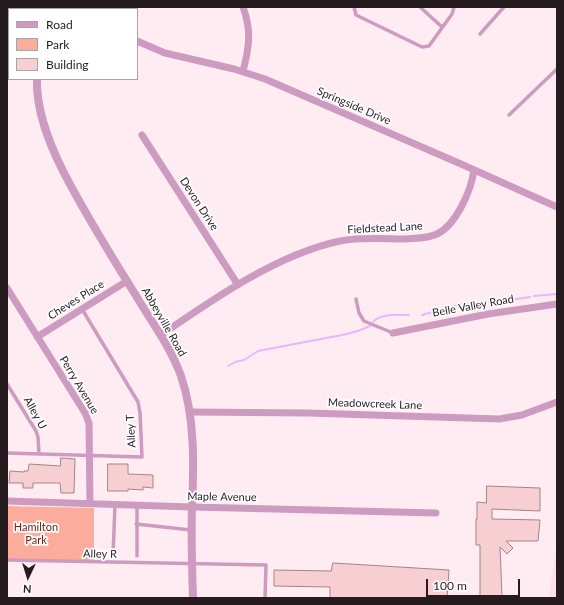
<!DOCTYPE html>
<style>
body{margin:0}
#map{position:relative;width:564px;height:605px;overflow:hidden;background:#ffecf3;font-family:Lato,sans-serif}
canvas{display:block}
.frame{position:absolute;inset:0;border:8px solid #261b1f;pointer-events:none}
.legend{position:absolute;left:8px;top:8px;width:130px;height:72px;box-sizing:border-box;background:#fff;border:1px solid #a8a4a5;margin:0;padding:5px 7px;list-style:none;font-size:12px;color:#261b1f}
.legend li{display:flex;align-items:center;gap:8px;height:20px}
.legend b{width:20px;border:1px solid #a8a4a5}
.north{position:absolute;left:8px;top:557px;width:40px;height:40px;-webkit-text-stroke:3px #fff;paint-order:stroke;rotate:184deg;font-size:11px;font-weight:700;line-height:16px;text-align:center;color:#261b1f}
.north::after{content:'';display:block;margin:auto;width:14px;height:18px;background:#261b1f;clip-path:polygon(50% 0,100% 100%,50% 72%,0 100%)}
.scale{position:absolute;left:426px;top:579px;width:94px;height:18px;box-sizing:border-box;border:2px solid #261b1f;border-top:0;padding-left:5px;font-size:12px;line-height:14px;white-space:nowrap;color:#261b1f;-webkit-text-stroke:3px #fff;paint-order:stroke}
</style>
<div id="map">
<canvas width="564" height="605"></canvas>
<div class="frame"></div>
<ul class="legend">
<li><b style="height:5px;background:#cd9ac0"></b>Road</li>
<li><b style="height:11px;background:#fcac9d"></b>Park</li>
<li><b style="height:11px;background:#f7cfd2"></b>Building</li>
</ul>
<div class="north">N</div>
<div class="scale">100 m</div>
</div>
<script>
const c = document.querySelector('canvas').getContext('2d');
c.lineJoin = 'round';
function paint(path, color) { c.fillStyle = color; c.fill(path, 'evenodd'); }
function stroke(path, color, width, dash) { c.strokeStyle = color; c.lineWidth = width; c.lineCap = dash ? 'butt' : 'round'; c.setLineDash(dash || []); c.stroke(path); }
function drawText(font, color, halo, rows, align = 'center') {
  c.font = font + ' Lato,sans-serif'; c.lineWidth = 3.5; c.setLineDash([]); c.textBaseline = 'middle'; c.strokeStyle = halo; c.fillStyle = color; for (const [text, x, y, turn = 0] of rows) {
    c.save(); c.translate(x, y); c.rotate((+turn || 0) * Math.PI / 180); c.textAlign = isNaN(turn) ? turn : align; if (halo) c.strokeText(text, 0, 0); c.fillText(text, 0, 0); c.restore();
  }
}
const built = new Path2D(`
 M557,541V598H549Z`);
const green = new Path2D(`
 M7,506L94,508V562L7,559Z`);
const stream = new Path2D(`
 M534,296L557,294
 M478,303L489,301L496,302L530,297
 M422,315L462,304H473
 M373,322C380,313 399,315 409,315
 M228,366L235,362L244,360L258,351L342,335L358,331L370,326`);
const building = new Path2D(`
 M61,458L75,459L74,493H61L60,483H33V488H23V483H9L10,471L24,472V471H28L29,464L60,466Z
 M108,464H128V474L153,475V488L143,487V490L128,489V491H108Z
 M487,486L540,488V511L492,509V519L540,520L538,541H506L513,548L507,554L500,547L502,596L480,597V545H476V519H477V502L486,503Z
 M333,563L449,570L447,598H330V587L274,586V570L331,571Z`);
const service = new Path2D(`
 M354,7L356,15L422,47L429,46L452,14L454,7
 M420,7L442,27
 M480,34L504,7
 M509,115L557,69
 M356,299L359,313L364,321L393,333
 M7,384L36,431L38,437L39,454
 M7,453L142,457L140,413L138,402L82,309
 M136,524L191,530
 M113,555L115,505
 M137,556V505
 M7,560L266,565L265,598`);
const minor = new Path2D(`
 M137,41L165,53L234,69L265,79L461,164L557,207
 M243,71C249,48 252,31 243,7
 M142,135L238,285
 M7,288L85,413L89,423L90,504
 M393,333L488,314L557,304
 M161,335C213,299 278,254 340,241C361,237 383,239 404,239C415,238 427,239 437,234C456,225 471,191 474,170
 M37,337L127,281
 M190,412L309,413L499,419L522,415L557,402
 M7,501L192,507L436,513`);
const tertiary = new Path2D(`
 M56,9L57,7
 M37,79C36,111 49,143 63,171C86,216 112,257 138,299C153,324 171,348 181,376C195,417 194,464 192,507C191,538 192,568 193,598`);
const streetNames = [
 ["Springside Drive",354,106,23],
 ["Devon Drive",199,204,57],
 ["Fieldstead Lane",385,228,-3],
 ["Cheves Place",76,300,-32],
 ["Belle Valley Road",473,306,-10],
 ["Abbeyville Road",164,322,60],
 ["Perry Avenue",79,385,59],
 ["Meadowcreek Lane",375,404,2],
 ["Alley U",35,413,61],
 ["Alley T",131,431,-93],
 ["Maple Avenue",222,497,1],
 ["Alley R",100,554,1]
];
const parkNames = [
 ["Hamilton",36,527],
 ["Park",36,540]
];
paint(built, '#fedfea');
paint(green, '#fcac9d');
stroke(stream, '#eab5fd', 2);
paint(building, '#f7cfd2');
stroke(building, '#a28487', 1);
stroke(service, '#cd9ac0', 3.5);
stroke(minor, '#cd9ac0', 7);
stroke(tertiary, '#cd9ac0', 8);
drawText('11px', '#261b1f', '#fff', streetNames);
drawText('11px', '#6b1c0f', '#fff', parkNames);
</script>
